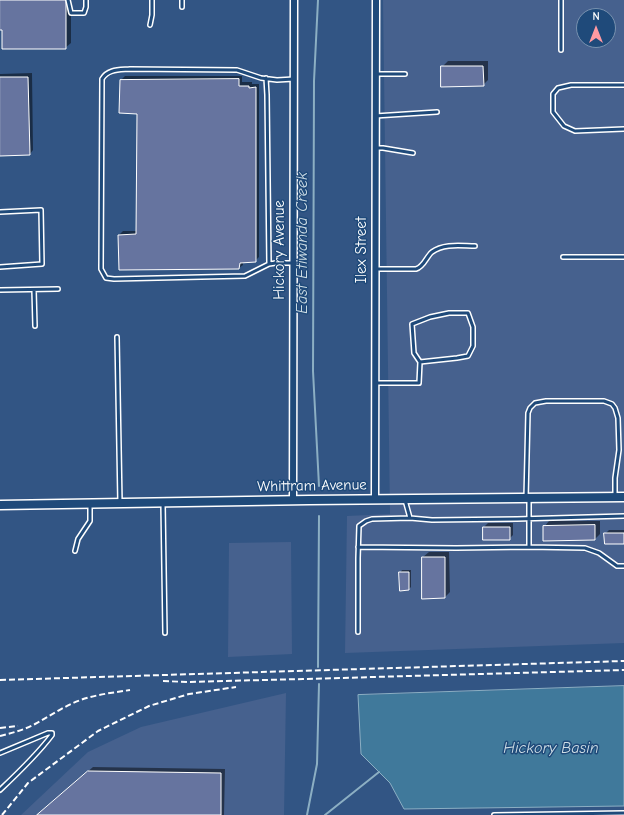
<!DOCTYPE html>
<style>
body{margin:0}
#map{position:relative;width:624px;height:815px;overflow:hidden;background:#325584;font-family:"Comic Neue",sans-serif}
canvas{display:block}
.north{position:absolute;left:576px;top:8px;width:40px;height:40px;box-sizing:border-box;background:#1f4a7a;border:1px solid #7992af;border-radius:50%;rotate:0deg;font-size:11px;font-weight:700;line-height:16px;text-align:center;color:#fff}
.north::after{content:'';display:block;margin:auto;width:14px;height:18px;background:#ff9aa2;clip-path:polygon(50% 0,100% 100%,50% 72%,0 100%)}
</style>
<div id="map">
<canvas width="624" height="815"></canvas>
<div class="north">N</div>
</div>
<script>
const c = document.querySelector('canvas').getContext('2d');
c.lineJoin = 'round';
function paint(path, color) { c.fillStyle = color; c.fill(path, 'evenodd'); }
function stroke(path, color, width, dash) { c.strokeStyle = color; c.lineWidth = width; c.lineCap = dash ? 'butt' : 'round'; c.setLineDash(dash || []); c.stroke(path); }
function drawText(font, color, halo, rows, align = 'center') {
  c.font = font + ' "Comic Neue",sans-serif'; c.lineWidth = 3; c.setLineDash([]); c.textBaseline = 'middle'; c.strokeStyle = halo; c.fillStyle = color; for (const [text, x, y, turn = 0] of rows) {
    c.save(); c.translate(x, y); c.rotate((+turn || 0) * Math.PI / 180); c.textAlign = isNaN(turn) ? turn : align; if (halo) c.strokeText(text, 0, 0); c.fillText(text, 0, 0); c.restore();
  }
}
const built = new Path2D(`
 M383,0H624V643L345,653L347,516L390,514ZM584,16H608V40H584Z
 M291,542L292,654L228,657L229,543Z
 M286,693L284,815H21L88,752L141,727Z`);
const water = new Path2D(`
 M624,686V806L404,809L390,783L361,754L358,695Z`);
const shadow = new Path2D(`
 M0,0H71V43L65,48L3,29H0Z
 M448,61H488V80L483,85L442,67Z
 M32,73L33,150L30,154L0,155V74Z
 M125,76H242V82H252V84H259V257L255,261L243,262V265L239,268L119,235L123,231H137L138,113L121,80Z
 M549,521H600V534L595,539L544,527Z
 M488,523H513V535L509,539H484V527Z
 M609,530H624V543L605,534Z
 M429,552H449L450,592L444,598L423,557Z
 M402,570H411V587L409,589L401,590L400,573Z
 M93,767L225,769L224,815H38Z`);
const stream = new Path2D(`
 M318,0L314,81L313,371L319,486
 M318,667L319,516
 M307,815L317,764L319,684
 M325,815L379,772`);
const building = new Path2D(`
 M0,0H66V49H2V30H0Z
 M441,66H483L484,86L441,87Z
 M0,77H28L30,155L0,156Z
 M239,79V86H249V88L256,87V262L240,263L239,269L119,270L118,235L136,234L137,114L119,113L120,80Z
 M595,525V540L543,541V526Z
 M483,527H510V540H483Z
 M604,533H624V544H605Z
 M422,557H445V598L422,599Z
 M399,572H409V590L400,591Z
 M88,771L221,773V815H37Z`);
const service = new Path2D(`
 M68,0L71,13H84L86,7V0
 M182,7V0
 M150,25L152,15V0
 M561,50V0
 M375,74H405
 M266,78L267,95L269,264
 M624,85H571L558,88L553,94V112L564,126L575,131L624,129
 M375,116L437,112
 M375,148H383L413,153
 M0,212L41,210L42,264L0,267
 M563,257H624
 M293,263H276L269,264L245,276L114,279L106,278L101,269L102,79C108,69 119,70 130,69L237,70L261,78L277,80L294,79
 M375,269H416C424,267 426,257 432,252C444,243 462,246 475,246
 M0,290L58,289
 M34,290L35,326
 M117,337L120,503
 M375,383H419L420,362L414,353L412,324L430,317L449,313H468L473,327V346L468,356L457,358L420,362
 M526,498L528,413L530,408L535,403L546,401H604L612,404L615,408L618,418L619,450L615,478V497
 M405,500L410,518
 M163,504L165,633
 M358,547L456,548L529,547L585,548L599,553L617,566H624
 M529,547V499
 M75,551L78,539L90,521V505
 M358,632V558L359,526L366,521L372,519L410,518L432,520L517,519L624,516
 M0,753L48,733H52V735C37,755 18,773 0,790
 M494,815L624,813`);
const minor = new Path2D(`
 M375,499L376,0
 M293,500L294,0`);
const tertiary = new Path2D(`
 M0,505L309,500L624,497`);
const rail = new Path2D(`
 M0,680L624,661
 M163,681L187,682L303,679L624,670
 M0,728L18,726
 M0,736C12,733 24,730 35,724C48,717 60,709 73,703C91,695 111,693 130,690
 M2,815L28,783L98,731L149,706L189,694L236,687`);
const streetNames = [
 ["Hickory Avenue",280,250,-90],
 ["Ilex Street",362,250,-90],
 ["Whittram Avenue",312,486,-1]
];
const waterNames = [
 ["East Etiwanda Creek",302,243,-90],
 ["Hickory Basin",551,748]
];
paint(built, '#46618e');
paint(water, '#40799b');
stroke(water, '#8cafc3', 1);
paint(shadow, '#0007');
stroke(stream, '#8cafc3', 2);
paint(building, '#66749f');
stroke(building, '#fff', 1);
stroke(service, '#fff', 6);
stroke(minor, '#fff', 9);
stroke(tertiary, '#fff', 11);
stroke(service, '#1f4a7a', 3);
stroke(minor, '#1f4a7a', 6);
stroke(tertiary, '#1f4a7a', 8);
stroke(rail, '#fff', 2, [6, 3]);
drawText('15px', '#fff', '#1f4a7a', streetNames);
drawText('italic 16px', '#cfdee6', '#1f4a7a', waterNames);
</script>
